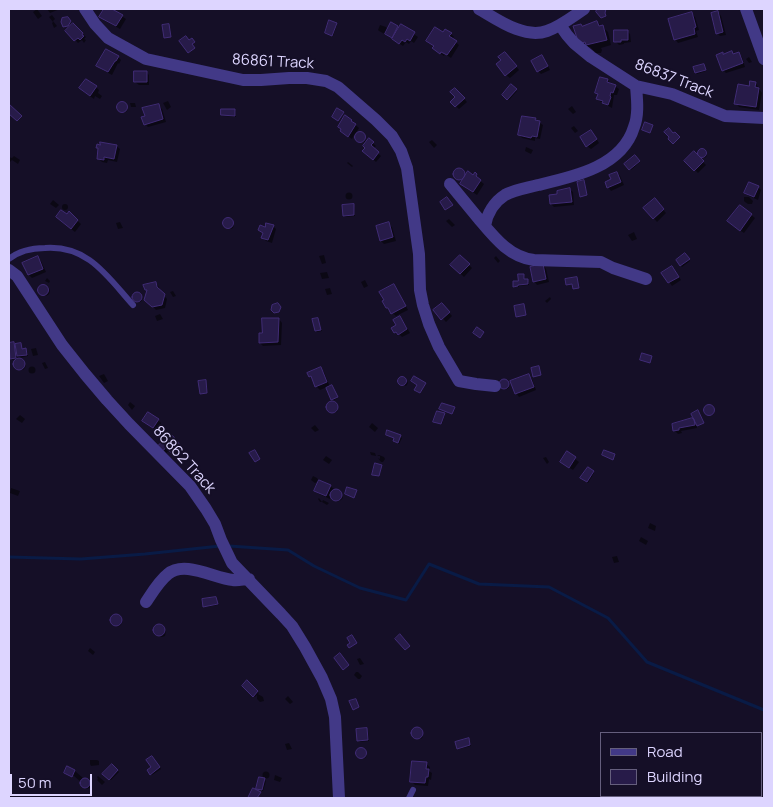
<!DOCTYPE html>
<style>
body{margin:0}
#map{position:relative;width:773px;height:807px;overflow:hidden;background:#150f27;font-family:Manrope,sans-serif}
canvas{display:block}
.frame{position:absolute;inset:0;border:10px solid #ddd5ff;pointer-events:none}
.legend{position:absolute;left:600px;top:732px;width:162px;height:65px;box-sizing:border-box;background:#150f27;border:1px solid #655e7d;margin:0;padding:6px 9px;list-style:none;font-size:15px;color:#ddd5ff}
.legend li{display:flex;align-items:center;gap:10px;height:25px}
.legend b{width:25px;border:1px solid #655e7d}
.scale{position:absolute;left:10px;top:774px;width:82px;height:22px;box-sizing:border-box;border:2px solid #ddd5ff;border-top:0;padding-left:6px;font-size:15px;line-height:18px;white-space:nowrap;color:#ddd5ff;-webkit-text-stroke:4px #150f27;paint-order:stroke}
</style>
<div id="map">
<canvas width="773" height="807"></canvas>
<div class="frame"></div>
<ul class="legend">
<li><b style="height:6px;background:#423987"></b>Road</li>
<li><b style="height:14px;background:#271b49"></b>Building</li>
</ul>
<div class="scale">50 m</div>
</div>
<script>
const c = document.querySelector('canvas').getContext('2d');
c.lineJoin = 'round';
function paint(path, color) { c.fillStyle = color; c.fill(path, 'evenodd'); }
function stroke(path, color, width, dash) { c.strokeStyle = color; c.lineWidth = width; c.lineCap = dash ? 'butt' : 'round'; c.setLineDash(dash || []); c.stroke(path); }
function drawText(font, color, halo, rows, align = 'center') {
  c.font = font + ' Manrope,sans-serif'; c.lineWidth = 4; c.setLineDash([]); c.textBaseline = 'middle'; c.strokeStyle = halo; c.fillStyle = color; for (const [text, x, y, turn = 0] of rows) {
    c.save(); c.translate(x, y); c.rotate((+turn || 0) * Math.PI / 180); c.textAlign = isNaN(turn) ? turn : align; if (halo) c.strokeText(text, 0, 0); c.fillText(text, 0, 0); c.restore();
  }
}
const shadow = new Path2D(`
 M37,9L42,16L38,19L33,12Z
 M47,9H60L50,13Z
 M105,9H111L126,19L120,29L104,20L101,16Z
 M718,12L721,16L726,35L720,36L717,33Z
 M692,14L695,17L699,30L696,31L698,37L678,43L675,39Z
 M52,15L55,19L53,21L57,26L54,28L52,23L53,22L49,17Z
 M597,22L608,32L611,45L601,48L602,50L601,53H596L590,47L585,48L575,27H582Z
 M336,24L337,25L333,36L328,34L326,33Z
 M73,25L86,37L84,39L86,40L84,43L82,40L78,43L67,31Z
 M380,25L386,27L388,30L397,27L399,30L402,26L418,37L414,43L411,41L409,44L406,42L403,46L397,42L394,39L379,31L378,30Z
 M627,31L630,34L631,42L624,43V44L619,45L615,41Z
 M443,34H451L454,37L452,39L459,45L451,58L445,54L444,56L437,51Z
 M732,52L734,55L738,53L742,57L745,67L726,73L723,70L724,55Z
 M541,56L545,60L550,70L541,74L538,71Z
 M118,57L121,60L119,64L118,63L112,75L101,69L98,66Z
 M508,57L519,70L510,78L506,75L502,60Z
 M749,57L752,62L749,63L746,59Z
 M704,65L706,71L697,74L696,72Z
 M146,72L149,75V85H139L135,82Z
 M607,80L619,89L617,95H614L612,108L601,102L597,99L599,95L596,93Z
 M756,84L762,93L759,110L739,107L736,103L750,88Z
 M511,86L517,91L509,100L503,95Z
 M96,87L99,90L98,93L102,96L100,99L95,96L94,99L84,92Z
 M455,89L467,102L459,109L452,102L456,98Z
 M168,101L171,107L167,110L163,103Z
 M130,103H135L136,107H131Z
 M118 108a5 5 0 1 1 10 0a5 5 0 1 1-10 0Z
 M159,106L162,109L166,122L148,127L145,124L146,117Z
 M572,106L576,112L573,114L568,109Z
 M235,110L236,111V117L223,116L222,115Z
 M535,120L543,125L540,139L535,138V141L522,138L519,134Z
 M351,121L359,128L356,133H362L366,138L365,142L360,143L354,135L352,139L341,131Z
 M574,126L578,131L575,133L571,128Z
 M594,135L599,143L591,149L587,146Z
 M369,140L376,146L373,149L381,156L376,162L367,154Z
 M432,140L437,145L434,148L429,142Z
 M116,146L120,149L117,162L108,160L107,163L102,162L98,158Z
 M526,147L533,150L531,154L525,151Z
 M699 154a4 4 0 1 1 8 0a4 4 0 1 1-8 0Z
 M694,153L706,165L698,173L686,161Z
 M14,156L20,160L18,164L12,160L10,162L9,161V157L12,158Z
 M635,156L640,162L631,170L626,164Z
 M348,162L353,166L352,167L347,163Z
 M457,170H461L466,177L474,176L475,174L480,179L479,180L484,184L477,195L465,187L464,180H459L455,176V171Z
 M617,173L620,176L624,185L611,191L608,187Z
 M758,187L761,190L758,200L749,196L745,193Z
 M569,189L573,192L574,205L554,207L551,204L559,195Z
 M345.5 196a3.5 3.5 0 1 1 7 0a3.5 3.5 0 1 1-7 0Z
 M744,197H749L753,201L752,204H748L745,202L744,201Z
 M53,200L59,205L56,208L50,204Z
 M654,200L666,213L657,222L645,208Z
 M62 207a3 3 0 1 1 6 0a3 3 0 1 1-6 0Z
 M353,205L354,206L355,216L346,217L344,216Z
 M740,206L755,218L744,233L732,225Z
 M69,213L81,224L75,232L60,220Z
 M228,219H231L234,225L233,228L231,229H228L224,224L225,220Z
 M449,219L455,225L452,227L446,221Z
 M120,222L123,228L118,229L116,223Z
 M388,224L392,227L396,241L384,244L381,241Z
 M273,226L276,229L272,243L266,241L263,238L264,234L259,230Z
 M634,232L637,239L632,241L628,235Z
 M324,255L326,263L322,264L319,256Z
 M685,255L690,261L682,267L677,261Z
 M460,256L472,268L464,277L452,265Z
 M496,256L500,261L498,263L494,258Z
 M38,258L41,261L46,272L32,278L29,275Z
 M543,265L546,269L549,282L537,285L534,281Z
 M672,267L681,280L672,286L663,273Z
 M327,272L329,278L322,279L320,273Z
 M524,275L525,277V281L529,282V285L519,286V287H515L514,286L519,282Z
 M47,278L50,281L49,283L45,281Z
 M365,280L368,286L364,288L361,282Z
 M155,283L159,287L160,291L167,299L165,308L156,310L146,299L148,291L146,289Z
 M40 291a5 5 0 1 1 10 0a5 5 0 1 1-10 0Z
 M394,286L397,289L408,310L396,316L387,308Z
 M330,288L332,294L327,295L325,289Z
 M173,291L176,296L173,297L170,292Z
 M133.5 298a4.5 4.5 0 1 1 9 0a4.5 4.5 0 1 1-9 0Z
 M550,297L551,299L547,303L545,301Z
 M445,308L452,316L446,322L435,310Z
 M160,314L163,319L157,321L155,316Z
 M400,318L403,321L410,333L402,337L400,335L398,336L395,332Z
 M279,319L282,323L281,345L263,346L260,343Z
 M318,319L322,331L317,332L316,331Z
 M9,344H13L15,345L20,344L22,350H26L27,351L28,356L19,358L26,365L25,368L23,370H20L15,365V362L19,358L12,360L11,358Z
 M36,348L38,355L33,356L31,349Z
 M45,362L48,368L45,369L42,363Z
 M28.5 370a3.5 3.5 0 1 1 7 0a3.5 3.5 0 1 1-7 0Z
 M320,369L324,372L330,387L333,388L338,398L334,400L327,387L320,390L317,387L309,373Z
 M104,374L108,381L104,383L99,376Z
 M529,376L532,379L536,390L519,397L516,393Z
 M400,378H402L407,381L408,383L406,386L400,383L399,382Z
 M500.5 385a4.5 4.5 0 1 1 9 0a4.5 4.5 0 1 1-9 0Z
 M130,402L135,406L132,410L128,405Z
 M333,402L338,407V410L337,412L334,413H331L327,407L329,404Z
 M705.5 411a4.5 4.5 0 1 1 9 0a4.5 4.5 0 1 1-9 0Z
 M444,414L445,415L442,424L436,423Z
 M20,415L25,419L22,423L16,419Z
 M158,420L161,423L157,431L144,421Z
 M692,420L696,424L697,428L681,431L682,433L678,434L674,430Z
 M372,423L378,428L375,432L369,427Z
 M315,425L319,430L315,432L311,428Z
 M387,435L400,436L402,438L399,444L395,441V439Z
 M171,436L181,447L180,449L182,451L176,457L170,450L166,453L160,446Z
 M370,452L375,453L376,456L371,455Z
 M567,453L579,462L573,470L565,465Z
 M379,455L384,457L385,459L383,462H381L378,458L380,459V456H377Z
 M326,456L332,460L329,464L323,460Z
 M546,457L549,462L547,464L543,458Z
 M593,472L594,473L588,483L583,479Z
 M313,476L317,478L319,481L315,483L311,480Z
 M330,486L334,489L333,491L336,490L341,493L343,498L341,500L337,502L332,499L331,495L330,499L319,494L316,491Z
 M11,488L20,491L18,496L10,493Z
 M319,498L322,502L323,500L329,503L327,505L322,502H320L318,499Z
 M650,523L656,526L655,531L648,528Z
 M641,537L648,541L646,545L639,541Z
 M617,556L619,562L614,563L612,557Z
 M216,598L218,605L206,607L204,606Z
 M111.5 621a5.5 5.5 0 1 1 11 0a5.5 5.5 0 1 1-11 0Z
 M158,625H161L166,631L165,636L162,637L158,636L154,632V628Z
 M90,648L95,652L93,655L88,651Z
 M360,658L364,664L360,665L357,659Z
 M356,672H358L362,676L360,679H358L354,675Z
 M248,682L259,693L258,694L263,697L264,701L260,702L257,699V695L255,697L244,686Z
 M288,696L293,702L290,704L285,699Z
 M419,728L423,732V737L421,739L416,738L412,734L413,731L414,729Z
 M367,729L368,731L369,741L360,742L359,741L358,730Z
 M468,740L471,746L459,749L458,748Z
 M289,743L292,749L287,750L285,744Z
 M357 754a5 5 0 1 1 10 0a5 5 0 1 1-10 0Z
 M152,757L161,769L152,775L148,770L153,767Z
 M90,760H97L99,761V765L91,766L90,764Z
 M426,764L430,767L429,771L432,773L431,780L429,779L428,786L415,785L411,781Z
 M112,766L119,772L111,780L104,774Z
 M75,771L83,778L82,780H86L91,784L90,788L86,789L81,785V782L74,776L67,774Z
 M262.5 775a3.5 3.5 0 1 1 7 0a3.5 3.5 0 1 1-7 0Z
 M275,775L282,778L280,782L274,780Z
 M98,776L105,782L102,785L97,780L98,779L97,777Z
 M264,779L266,781L263,791L259,790L258,788Z`);
const stream = new Path2D(`
 M229,546L288,550L314,566L360,588L406,600L429,564L479,584L549,587L608,618L647,662L764,710
 M9,557L81,559L145,554L220,546`);
const building = new Path2D(`
 M104,9H112L123,15L116,26L99,17Z
 M597,9H606L605,13L606,16L601,18L596,12Z
 M718,11L723,32L716,34L711,13Z
 M692,12L696,27L694,28L695,34L674,40L668,19Z
 M68,17L71,21L68,26L63,27L61,22L62,18Z
 M329,20L337,23L332,36L325,33Z
 M597,21L599,26L603,25L607,40L586,45L585,42L579,44L573,26L581,24L582,26Z
 M391,22L398,26L392,38L385,34Z
 M73,23L83,33L82,35L84,36L80,40L78,38L74,41L65,31Z
 M169,24L171,37L164,38L162,25Z
 M401,24L415,32L410,41L407,39L405,42L402,40L399,44L392,39Z
 M435,27L443,32L445,29L452,33L449,36L457,41L447,55L441,52L440,54L432,48L434,46L426,41Z
 M614,30H628V40H621V42H614Z
 M186,36L189,40L192,38L195,42L192,44L195,48L188,53L179,41Z
 M106,49L119,56L116,61H115L108,72L96,66Z
 M732,51L733,54L739,52L743,63L722,71L716,55L723,52V54Z
 M505,52L517,66L505,76L496,64L501,60L498,57Z
 M542,55L548,66L537,72L531,61Z
 M704,64L706,70L695,73L693,67Z
 M134,71H147V82H134Z
 M600,77L608,79L607,82L616,85L613,93L611,92L610,96L611,97L608,105L602,103L603,101L596,99L598,94L595,93Z
 M86,79L97,86L90,96L79,88Z
 M750,81L756,82L755,87L759,88L756,107L734,104L738,84L749,86Z
 M511,84L517,89L507,100L502,95Z
 M455,88L465,98L455,107L450,102L455,97L450,92Z
 M116.5 107a5.5 5.5 0 1 1 11 0a5.5 5.5 0 1 1-11 0Z
 M9,104L22,116L17,121L9,114Z
 M159,104L163,119L144,125L141,117L145,116L142,108Z
 M337,108L344,112L338,121L332,117Z
 M221,109H235V116L221,115Z
 M345,115L352,120L351,121L356,124L348,137L340,131L341,129L338,127Z
 M522,116L536,118L535,120L540,121L537,137L532,136L531,138L518,135Z
 M645,122L653,125L650,133L642,130Z
 M669,128L673,133L675,132L680,137L673,144L668,139L669,137L664,132Z
 M591,130L597,139L586,147L580,137Z
 M354.5 137a5.5 5.5 0 1 1 11 0a5.5 5.5 0 1 1-11 0Z
 M369,138L374,142L371,145L379,152L373,160L362,151L365,148L363,146Z
 M100,142L117,145L114,159L104,157V160L97,159L98,148H96L97,144L100,145Z
 M697.5 153a4.5 4.5 0 1 1 9 0a4.5 4.5 0 1 1-9 0Z
 M694,151L704,161L694,171L684,161Z
 M635,155L640,161L629,170L624,164Z
 M453 174a6 6 0 1 1 12 0a6 6 0 1 1-12 0Z
 M468,171L473,175L475,172L477,174L476,176L481,180L473,192L460,184Z
 M617,172L621,182L607,188L605,182L611,179L609,175Z
 M584,180L587,195L580,197L577,182Z
 M749,182L759,186L754,197L744,193Z
 M570,188L572,202L550,204L549,195L557,194V191Z
 M447,197L453,205L445,210L440,202Z
 M655,198L664,209L653,219L643,208Z
 M354,204V215L343,216L342,205Z
 M740,205L752,214L740,231L727,221Z
 M61,210L67,214L69,211L78,220L71,229L56,217Z
 M222.5 223a5.5 5.5 0 1 1 11 0a5.5 5.5 0 1 1-11 0Z
 M389,222L393,237L380,241L376,226Z
 M266,223L274,225L268,240L261,238L263,233L258,230L260,225L265,227Z
 M685,253L690,259L680,266L676,260Z
 M460,255L470,264L460,274L450,265Z
 M38,256L43,269L28,275L22,263Z
 M543,264L546,279L533,282L530,267Z
 M672,266L679,277L668,283L661,273Z
 M518,274H524V279H528V284L518,285V286L513,287V281H518Z
 M577,277L579,288L573,289L572,284L566,285L565,279Z
 M156,282L157,287L165,294L162,305L152,307L144,300L147,290H145L143,285Z
 M394,284L406,306L391,314L388,308H386L382,301L384,300L379,292Z
 M37.5 290a5.5 5.5 0 1 1 11 0a5.5 5.5 0 1 1-11 0Z
 M132 297a5 5 0 1 1 10 0a5 5 0 1 1-10 0Z
 M278,303L281,307L279,312L274,313L271,310L272,305Z
 M442,303L450,312L441,320L433,310Z
 M524,304L526,315L516,317L514,306Z
 M400,316L407,329L398,335L396,332L394,333L391,328L396,325L393,320Z
 M262,318H279L278,342L259,343V333H262Z
 M318,318L321,330L315,331L312,319Z
 M477,327L484,332L480,338L473,333Z
 M14,342L16,358L10,359L9,343Z
 M21,343L22,349L26,348L27,355L17,356L15,344Z
 M642,353L652,356L650,363L640,360Z
 M13 364a6 6 0 1 1 12 0a6 6 0 1 1-12 0Z
 M539,366L541,375L533,377L531,368Z
 M321,367L327,382L315,387L311,376L309,377L307,373Z
 M529,374L534,387L515,394L510,381Z
 M414,376L426,383L420,393L414,390L417,385L411,381Z
 M397.5 381a4.5 4.5 0 1 1 9 0a4.5 4.5 0 1 1-9 0Z
 M499 384a5 5 0 1 1 10 0a5 5 0 1 1-10 0Z
 M206,380L207,393L200,394L198,381Z
 M332,385L338,397L331,400L326,388Z
 M326 407a6 6 0 1 1 12 0a6 6 0 1 1-12 0Z
 M442,403L455,407L452,414L439,409Z
 M703.5 410a5.5 5.5 0 1 1 11 0a5.5 5.5 0 1 1-11 0Z
 M698,410L704,423L697,426L691,414Z
 M437,411L445,413L441,424L433,422Z
 M148,412L159,419L153,428L142,421Z
 M692,418L694,419L695,425L679,428V430L673,431L672,424Z
 M387,430L401,435L398,443L393,441L394,438L386,435Z
 M171,434L179,443L178,445L180,447L172,454L166,448L162,451L158,446Z
 M255,450L260,459L255,462L249,453Z
 M604,450L615,454L613,460L602,455Z
 M567,451L576,457L569,468L560,462Z
 M375,463L382,465L379,476L372,475Z
 M588,467L594,471L587,482L580,478Z
 M319,480L331,485L326,496L314,491Z
 M347,487L357,490L354,498L345,494Z
 M330 495a6 6 0 1 1 12 0a6 6 0 1 1-12 0Z
 M216,597L218,604L203,607L202,599Z
 M110 620a6 6 0 1 1 12 0a6 6 0 1 1-12 0Z
 M153 630a6 6 0 1 1 12 0a6 6 0 1 1-12 0Z
 M400,634L410,646L405,650L395,639Z
 M352,635L357,643L349,648L347,645L350,643L347,638Z
 M340,653L349,665L343,670L334,658Z
 M247,680L258,691L253,697L242,686Z
 M356,699L359,707L353,710L349,701Z
 M411 733a6 6 0 1 1 12 0a6 6 0 1 1-12 0Z
 M367,728L368,740L357,741L356,729Z
 M469,738L470,745L457,749L455,742Z
 M355.5 753a5.5 5.5 0 1 1 11 0a5.5 5.5 0 1 1-11 0Z
 M152,756L160,767L150,775L147,770L151,767L146,760Z
 M412,761L427,762L426,769H429L428,777H426L425,783L410,782Z
 M112,764L118,770L109,780L102,774Z
 M67,766L75,770L72,777L64,773Z
 M259,777L265,778L262,790L256,789Z
 M80 783a5 5 0 1 1 10 0a5 5 0 1 1-10 0Z
 M253,788L261,792L257,798H248Z`);
const lane = new Path2D(`
 M9,259C19,251 33,248 45,248C88,245 107,276 133,305
 M409,798L413,790`);
const street = new Path2D(`
 M85,9L95,24L108,38L146,59L243,80H261L289,78H307L326,81L338,87L376,120L392,136L401,151L407,168L419,254L420,290L423,305L429,324L439,347L459,381L476,384L495,386
 M479,9C498,20 524,39 547,31C561,26 572,17 584,9
 M746,9L764,59
 M560,25L567,35L574,43L591,57L636,86L672,94L725,116L764,118
 M450,184C460,196 469,207 478,218C494,237 509,257 534,260L601,262L613,268L646,279
 M485,226C487,214 494,202 505,195C515,189 527,188 538,185C573,177 622,167 634,127C639,114 637,99 636,86
 M9,270L17,276L62,345L85,374L107,400L129,424L190,486L206,509L215,524L221,540L232,563L281,614L292,626L305,647L322,678L331,699L335,717L339,798
 M146,602C152,593 159,581 168,574C184,560 214,578 233,580C238,581 244,579 249,579`);
const streetNames = [
 ["86861 Track",273,62,3],
 ["86837 Track",674,79,21],
 ["86862 Track",184,460,48]
];
paint(shadow, '#0007');
stroke(stream, '#091b46', 3);
paint(building, '#271b49');
stroke(building, '#402c75', 1);
stroke(lane, '#423987', 6);
stroke(street, '#423987', 12);
drawText('15px', '#ddd5ff', '#150f27', streetNames);
</script>
